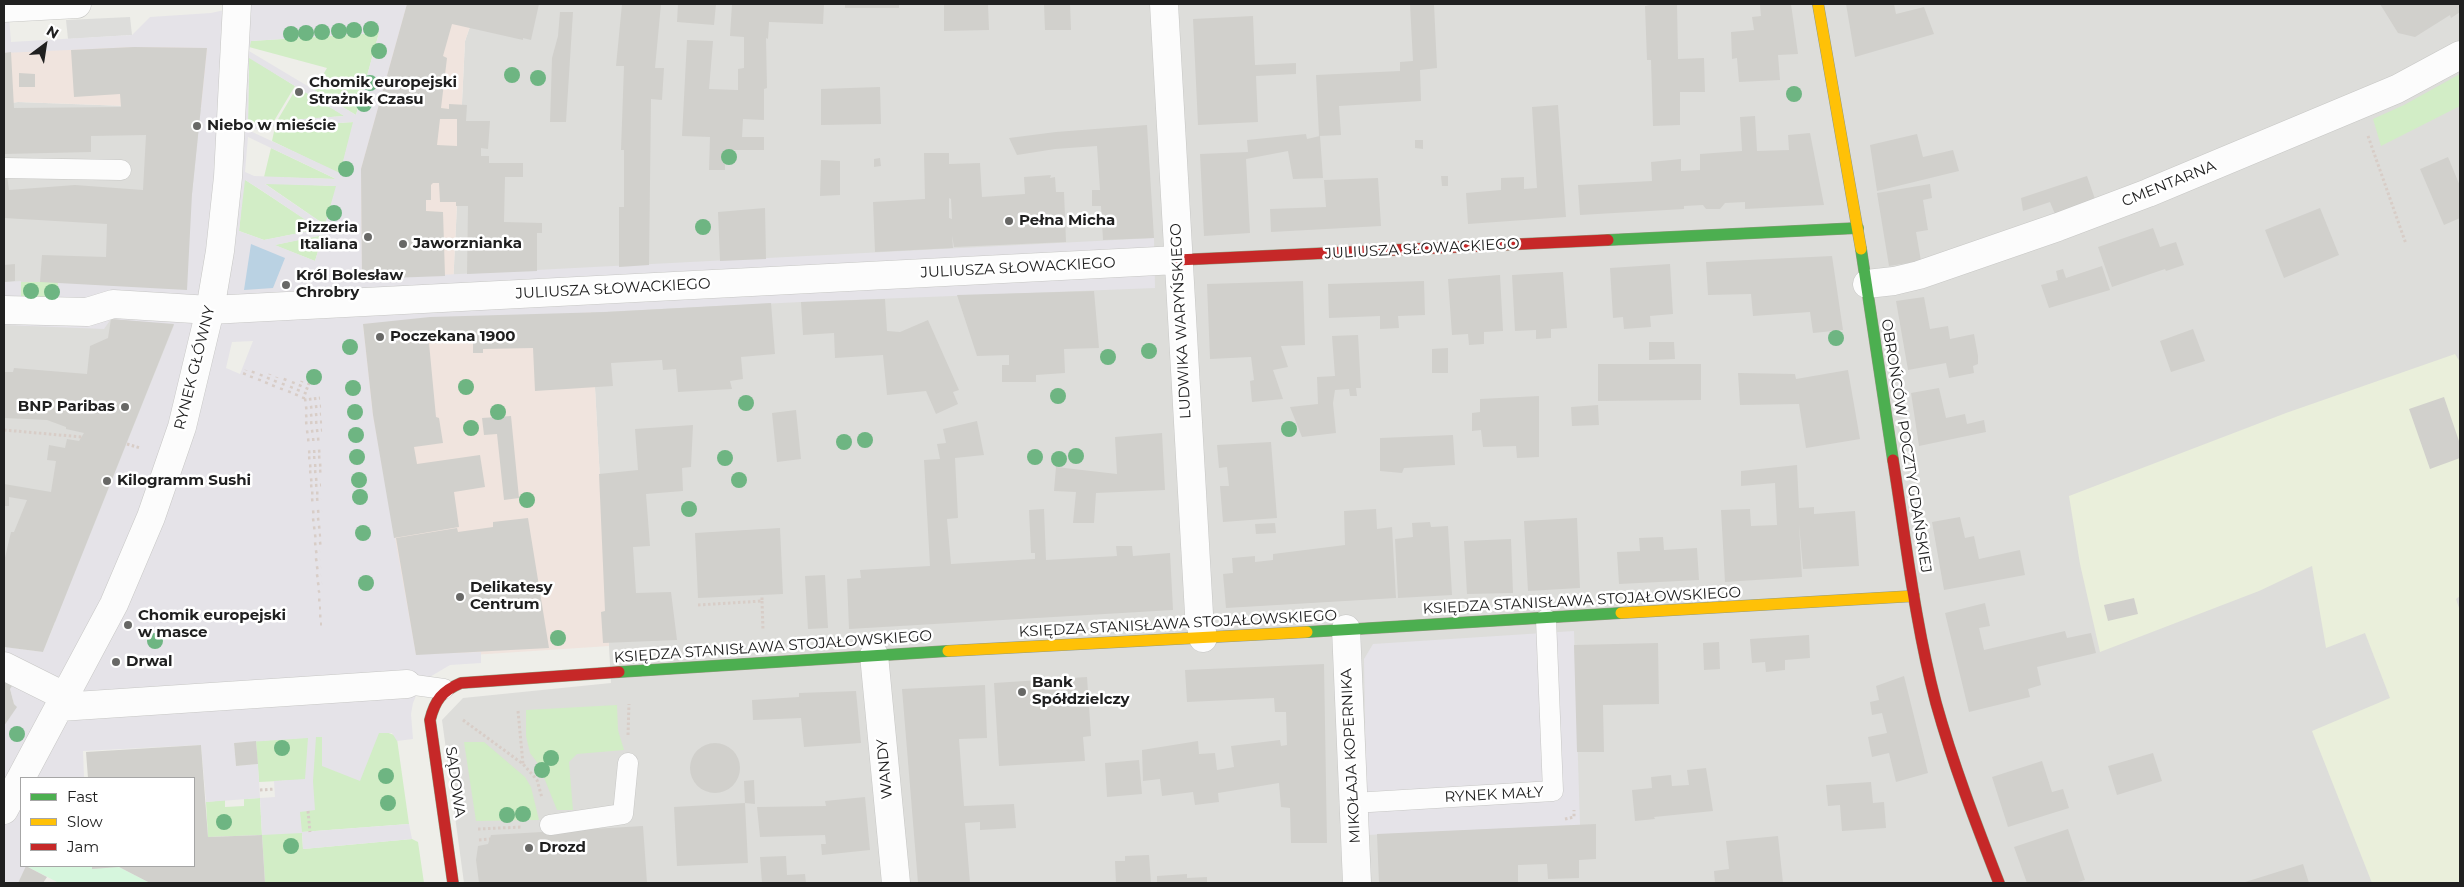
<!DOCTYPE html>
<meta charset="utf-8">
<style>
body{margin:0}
#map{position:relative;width:2464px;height:887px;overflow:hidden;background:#eeeee9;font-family:Montserrat,sans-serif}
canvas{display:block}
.frame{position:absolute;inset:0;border:5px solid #202020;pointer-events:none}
.legend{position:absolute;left:20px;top:777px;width:175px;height:90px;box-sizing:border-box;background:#fff;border:1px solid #a6a6a6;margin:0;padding:6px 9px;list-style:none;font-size:15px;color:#202020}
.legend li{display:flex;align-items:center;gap:10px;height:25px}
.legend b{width:25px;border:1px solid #a6a6a6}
.north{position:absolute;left:20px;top:20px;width:50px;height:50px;-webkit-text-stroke:4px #fff;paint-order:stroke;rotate:31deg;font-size:14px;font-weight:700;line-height:20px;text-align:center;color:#202020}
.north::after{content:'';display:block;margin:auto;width:18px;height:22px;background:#202020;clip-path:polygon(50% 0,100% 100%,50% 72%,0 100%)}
</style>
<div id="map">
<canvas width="2464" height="887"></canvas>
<div class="frame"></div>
<ul class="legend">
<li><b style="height:6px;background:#4caf50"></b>Fast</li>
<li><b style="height:6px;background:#ffc107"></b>Slow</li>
<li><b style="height:6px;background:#c62828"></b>Jam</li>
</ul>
<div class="north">N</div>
</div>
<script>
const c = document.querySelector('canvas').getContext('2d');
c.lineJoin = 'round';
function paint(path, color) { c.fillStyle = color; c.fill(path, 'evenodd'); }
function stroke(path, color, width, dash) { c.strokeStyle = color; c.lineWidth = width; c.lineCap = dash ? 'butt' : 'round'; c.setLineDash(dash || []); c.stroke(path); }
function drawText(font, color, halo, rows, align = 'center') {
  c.font = font + ' Montserrat,sans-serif'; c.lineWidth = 5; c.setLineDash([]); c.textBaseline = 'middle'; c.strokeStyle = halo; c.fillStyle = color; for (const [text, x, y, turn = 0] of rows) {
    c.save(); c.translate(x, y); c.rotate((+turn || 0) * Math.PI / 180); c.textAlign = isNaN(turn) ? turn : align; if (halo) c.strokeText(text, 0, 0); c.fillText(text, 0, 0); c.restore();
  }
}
const residential = new Path2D(`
 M478,4H2460V883H464L442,720L463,698L611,683L589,278L453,286L465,41Z
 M18,102L209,109L194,260L178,329L62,624L4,609V104Z`);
const commercial = new Path2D(`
 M401,4H478L465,41L453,286L589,277L609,646L411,659L368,417L355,180Z
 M213,32L209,109L18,102L4,104V47Z`);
const farmland = new Path2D(`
 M2455,354L2460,362V596L2456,599L2460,611V883H2372L2312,731L2390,698L2365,633L2326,648L2312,566L2259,591L2100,652L2080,564L2069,496L2286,413Z`);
const grass = new Path2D(`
 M379,33L356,115L314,90L327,68L249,47L250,41Z
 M249,57L295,86L274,121L248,123Z
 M2460,74V106L2381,146L2373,119L2404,105Z
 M297,87L345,116L277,121Z
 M354,122L340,174L272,141L275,127Z
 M271,148L336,179L264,177Z
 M244,179L320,229L264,240L239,231Z
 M264,183L337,186L325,225Z
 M323,235L315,261L274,245Z
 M21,282H58V302L21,300Z
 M617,705L618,730L624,750L577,754L569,762L573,810H557L539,765L530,753L526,736V710Z
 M386,732L394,735L397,739L409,824L302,832L303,849L412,839L418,842L424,883H265L262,835L208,837L206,802L225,800V807L244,806V799L260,798L262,835L298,780L259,782L256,741Z
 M464,742H484L525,777L531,787L539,820L476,821Z`);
const park = new Path2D(`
 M26,866L119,867L150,883H59Z`);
const parking = new Path2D(`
 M130,17L132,35L68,39L66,20Z`);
const plaza = new Path2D(`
 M252,4H407L361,169L362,279L1154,238L1155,288L801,302L363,324L373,415L416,654L481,652V663L450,665L428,678L418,691L413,703L411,714L413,739L397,741L392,733H379L360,781L322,766V737H316L313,781L315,810L300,812L302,832L409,824L412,839L303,849L302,833L262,835L260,798L206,802L201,745L83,751L84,778H21V866H27L18,883H4V726L16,707L14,704L10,689L12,685L4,680L6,647L43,652L174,325L111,319L104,329L4,325V282L21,281V300L57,302L58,282L120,286L192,194L207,48L134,47L4,53V18L9,17L11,42L132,35L150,17L211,13ZM379,33L356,115L249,51L251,41ZM249,58L344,116L248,123ZM353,122L340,173L248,130L273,127ZM248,137L334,178L335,179L254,176L245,172ZM245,180L261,190L319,229L264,240L239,231ZM265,184L336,186L325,225ZM323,235L315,261L275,245ZM253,341L240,374L226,368L232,342ZM308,738L305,779L274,781L275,797L260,798L258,764L236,766L234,743Z
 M1574,631L1580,825L1367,835L1364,659L1373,644Z`);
const water = new Path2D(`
 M251,244L285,258L273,288L244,290Z`);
const building = new Path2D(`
 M407,4H539L531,40L523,38V40L452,24L443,56L447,58L441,108L449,109V104L467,105L466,121H490L488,149L481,148V156H489V163H523V177H505L504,222L542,223V233H537V271L467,274L468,206H456V202H440L439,183H433L431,185V200H426V211L443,212L445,276L362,279L361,169ZM440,119H457V146L437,145Z
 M622,4H661L655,68H664L662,100L651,99L649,265L619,267V207H624V150H621L624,66H616Z
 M678,4H716L714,25L677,22Z
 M732,4H824L823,24L769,22L768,39L766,38L767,88L764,89V120L743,119L742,137H764V150H725V170H709L710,137L682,136L687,40L713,41L709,89L738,90V69L744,68V37L730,36Z
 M845,4H899V8H845Z
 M988,4L989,30L944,31V5Z
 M1044,4H1070L1071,30H1045Z
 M1410,4H1434L1437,68L1420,70L1421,101L1339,106L1341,135L1319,136L1316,75L1400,71V62L1413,61Z
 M1655,4H1677L1678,59L1704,58L1705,92H1680V125L1653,126L1651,60H1647L1645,6Z
 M1791,4L1798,54L1778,55L1780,80L1739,82L1737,58L1732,59L1731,32L1754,30L1752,17L1761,16L1760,5Z
 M1846,4H1894L1896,14L1924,7L1934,34L1855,57Z
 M2380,4H2460V12L2451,18L2450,15L2415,37L2398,33Z
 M560,12H573L566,122H550L552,58L558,36Z
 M1253,16L1255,65L1296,63V74L1256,76L1258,122L1198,125L1193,19Z
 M134,47L207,48L192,194L187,290L40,282L42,255L106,257L107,224L4,218V175H7L9,190L75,185L143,190L146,135L91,136V152L4,154V53L11,52L14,108L121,107L120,94L74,97L71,50Z
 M19,73L35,74V87H19Z
 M880,87L881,124L821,125V89Z
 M1558,105L1566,217L1468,224L1466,193L1501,190V178L1524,177V189L1537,188L1532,107Z
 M1755,116L1757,151L1789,150L1788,135L1810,133L1824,205L1745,209V202L1725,203L1720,209H1706L1703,205L1684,206V209L1580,215L1578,185L1652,181L1651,162L1681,159V171L1700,170V154L1742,151L1740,117Z
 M1147,125L1154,238L1103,240L1101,206H1092V190H1100L1097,146L1055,149L1017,155L1009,138L1056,132Z
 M1306,134L1307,139L1320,136L1323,178L1293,179L1288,151L1246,159L1250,233L1204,236L1200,154L1248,152L1247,140Z
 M1917,134L1923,157L1953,150L1959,171L1877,191L1870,145Z
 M1415,140H1423V149L1415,148Z
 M924,153H949V164L980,163L982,197L1025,194L1024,177L1051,175L1050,178L1055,177L1056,192H1064L1066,242L954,247L952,235L953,248L875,252L873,202L925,199ZM949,198L951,199L952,219L949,218Z
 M2448,157L2460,186V218L2444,225L2420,169Z
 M880,158L881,166L874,167V159Z
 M821,160L840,161V195L820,196Z
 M1441,176H1448V186H1442Z
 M2087,176L2095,199L2055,214L2050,202L2023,211L2021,198Z
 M1378,178L1381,226L1271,232L1270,209L1326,207L1324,180Z
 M1930,184L1932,198L1923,200L1928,230L1916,232L1921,261L1889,266L1877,193Z
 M765,208L766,259L720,261L718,212Z
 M2320,208L2339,255L2284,278L2265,230Z
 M2153,228L2160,247L2176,242L2184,265L2166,271L2165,269L2112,287L2098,247Z
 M1832,256L1843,330L1813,333L1810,312L1753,316L1751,294L1708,295L1706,262Z
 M15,264V281L4,282V265Z
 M1670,264L1673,314L1650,316L1651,327L1624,329L1623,317L1613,318L1610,268Z
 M2102,266L2110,290L2049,308L2041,285L2058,280L2056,271L2063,269L2066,278Z
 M1563,272L1567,328L1551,329V338L1536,339V330L1515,331L1512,275Z
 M1500,275L1503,331L1484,332V344L1469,345L1468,334L1452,335L1448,279Z
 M1303,281L1305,345L1281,346L1288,367L1273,370L1283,399L1252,402L1250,381L1254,380L1251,357L1210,359L1207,284Z
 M1424,281L1425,315L1398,316L1399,328L1380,329V316L1329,318L1328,284Z
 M1094,291L1099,348L1064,349L1065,373L1036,375V382H1002V365H1009V355L977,356L957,295Z
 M1924,297L1930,329L1948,326L1950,339L1974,334L1978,356V364L1973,366L1974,373L1949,378L1946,363L1908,370L1896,301Z
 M885,299L887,331L900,332L928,320L959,390L953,392L958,404L936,414L926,391L887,395L883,355L835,358L834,333L803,335L801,302Z
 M771,303L775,354L741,357L743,379L730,381L732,389L678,392L676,369L663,370L662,360L611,363L613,386L535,391L533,348L483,349V353H473V343H429L436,417L439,418L443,443L414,447L417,464L480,455L485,487L454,492L459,527L394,538L373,415L363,324L430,317L606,312Z
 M111,319L174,324L43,652L4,647V562L11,532H14L27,500L9,497V506H4V484L51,492L56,461L47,460L49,445L65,448L67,439L79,441L84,433L66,429V427L47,420L4,418V372H13L14,368L87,374L90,346L108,338Z
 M2193,329L2205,361L2171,372L2160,341Z
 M1358,335L1361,388H1356L1357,396H1350L1349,389L1335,390L1333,403L1336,433L1302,437L1290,407L1318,404L1317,377L1335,376L1332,336Z
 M1649,342H1674L1675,359L1649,360Z
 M1448,348V373H1432V349Z
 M1598,364H1701V400L1598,401Z
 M1848,370L1860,439L1806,448L1799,404L1740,405L1738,373L1795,374L1796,379Z
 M1939,388L1946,418L1965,414L1967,424L1984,420L1986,432L1919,446L1911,393Z
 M1539,396V457L1517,458L1516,446L1483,447L1481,430L1472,431V413L1480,412V399Z
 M2444,397L2460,444V458L2430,469L2409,409Z
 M1598,405L1599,425L1572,426L1571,407Z
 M796,410L801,459L777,462L772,413Z
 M511,416L519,498L504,500L497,434L484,435L482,418Z
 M977,421L984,455L955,458L958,518L947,519L951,564L1035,559V553H1031L1029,510L1044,509L1046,560L1117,556L1116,546H1132L1133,556L1170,553L1173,610L849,629L847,579L861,578L860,570L930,566L924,460L940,459L937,444L946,443L943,429Z
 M693,425L691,467L682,468L683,491L646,494L650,546L633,547L636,593L671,592L677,640L603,643L601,612L605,611L599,474L638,470L635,429Z
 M1162,433L1165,490L1096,493L1094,523H1073L1076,492L1054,491L1056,467L1117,474L1115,437Z
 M1453,435L1455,465L1404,468L1402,473L1380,471V438Z
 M1271,442L1277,518L1223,522L1220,486H1229L1227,467L1219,468L1217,445Z
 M1797,465L1799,508L1814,507V514L1855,511L1859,566L1803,569L1799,524L1802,577L1725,582L1721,510L1750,509L1751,526L1777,525L1775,483L1741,486V471Z
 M1376,509L1377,529L1392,527L1396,598L1226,608L1223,574L1233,573L1232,558L1255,556V562L1273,560V554L1345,545L1344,511Z
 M1960,517L1965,538L1974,536L1979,559L2020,550L2025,575L1944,590L1932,522Z
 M528,518L549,648L416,655L396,538L457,528L458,532L493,527V522Z
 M1577,518L1580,588L1528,591L1524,521Z
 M1430,522L1431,527L1448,526L1452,595L1398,598L1395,539L1413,537L1412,523Z
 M1275,523L1276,533L1256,534L1255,524Z
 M780,528L783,594L698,598L695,533Z
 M1663,537L1664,550L1697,548L1699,580L1619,584L1617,552L1640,551L1639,538Z
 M1511,539L1513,593L1467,594L1464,541Z
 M825,575L828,628L808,629L805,576Z
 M2134,598L2138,614L2108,621L2104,605Z
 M1985,603L1990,626L1979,628L1984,650L2065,631L2067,638L2091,633L2096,653L2037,667L2041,685L2028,689L2030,697L1969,712L1945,613Z
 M1809,635L1810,658L1785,660V670L1766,672L1765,662L1752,663L1750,639Z
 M1719,642L1720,669L1704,670L1703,643Z
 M1658,643L1659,704L1603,705L1604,752H1577L1574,645Z
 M1324,664L1327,843H1291L1290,808L1281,807L1279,783L1218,793L1219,802L1195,805L1193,792L1162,796L1160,779L1143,781L1142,750L1198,741L1199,754L1215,753L1217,770L1234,767L1231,746L1280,740L1281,746L1287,745L1286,712H1275L1274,698L1187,702L1185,670Z
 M1904,676L1928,773L1896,782L1889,753L1872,757L1868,737L1887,733L1882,713L1872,715L1870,702L1879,700L1876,686Z
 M1087,677L1091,736L1083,737L1085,761L999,766L994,683Z
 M4,680L12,686L10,689L14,704L17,707L4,726Z
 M985,685L987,738L959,739L964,806L1014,804L1016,828L980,830V822L965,823L970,883H918L902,689Z
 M856,691L861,743L804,747L801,718L753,720L752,700L799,697V693Z
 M256,741L258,764L236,766L234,743Z
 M690 768a25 25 0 1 1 50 0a25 25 0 1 1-50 0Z
 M201,745L208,837L262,835L265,883H150L119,867L92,869V866H194V778H88L86,752Z
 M2153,753L2162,781L2117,795L2108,766Z
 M1139,760L1142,794L1107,797L1105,763Z
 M2042,761L2052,792L2063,789L2069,808L2008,827L1992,777Z
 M1706,768L1713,811L1654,817L1655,819L1635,821L1632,790L1652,788L1651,777L1671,775L1672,786L1689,785L1687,770Z
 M754,780L755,804L745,803L744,781Z
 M1871,782L1873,803L1884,802L1886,828L1842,831L1840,805L1828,806L1826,785Z
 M865,797L870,850L822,855L821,844H826L825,835L760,837L757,807L826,806L825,801Z
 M745,803L748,863L677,866L674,807Z
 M1596,824V859L1579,860V878L1548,879L1547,864L1518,865V883H1379L1377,834Z
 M643,826L647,883H479L476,860L478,846L488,844L491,835Z
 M2068,829L2085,880L2074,883H2027L2014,847Z
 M1778,836L1783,883H1715L1714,871L1729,869L1726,841Z
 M1149,855L1151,883H1116L1115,861H1125V856Z
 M786,856L787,875L805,874L806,883H762L760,857Z
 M2303,864L2309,883H2242Z
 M26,866L47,877L43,883H18Z
 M1187,874V878L1207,877V883H1157V876Z`);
const path = new Path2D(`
 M2368,136L2406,244
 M244,375L246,370
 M251,378L254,370
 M259,381L262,373
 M266,384L270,374
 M273,387L277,377
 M281,390L286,377
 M289,393L294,381
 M296,396L302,381
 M303,399L309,383
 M304,400L320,398
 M305,408L321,406
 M305,416L321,414
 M305,423L322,422
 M4,430L82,437
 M306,432L322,430
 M307,440L320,439
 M127,444L140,448
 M308,452L321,451
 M308,458L321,457
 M309,466L322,465
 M309,472L323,471
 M310,480L320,479
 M310,486L321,485
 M311,493H321
 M311,500L321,499
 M312,512L322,511
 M312,520L320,519
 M313,528L321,527
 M314,536L321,535
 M314,544L322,543
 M315,552L320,551
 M315,560L320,559
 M316,568L321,567
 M316,576L321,575
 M317,584L322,583
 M318,592L320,591
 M318,600H321
 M762,601L763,630
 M698,605L762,601V595
 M319,608H321
 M319,616H322
 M320,624H322
 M518,711L523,764
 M463,720L523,764L537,780L542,798
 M628,735L629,704
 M260,790L275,789
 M308,811L310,832
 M1565,819L1574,817V810
 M478,829L522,827
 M479,840L490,839`);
const lane = new Path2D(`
 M4,168L121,170
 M407,684L444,689
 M1353,803L1553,791L1546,619
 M550,825L623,814L628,763`);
const street = new Path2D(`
 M1164,4L1199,614L1203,638
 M4,8L77,4
 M1867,284L1894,281L1919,275L2058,227L2148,193L2397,89L2460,55
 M4,310L87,312L113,304L210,310L1177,260
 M1346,629L1357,883
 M874,655L896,883
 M4,666L66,697
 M60,707L407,684
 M4,810L114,604L151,517L182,427L210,310L220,251L228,177L237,4`);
const fast = new Path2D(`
 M1608,240L1858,228
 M1861,249L1893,460
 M1307,632L1621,613
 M619,672L948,651`);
const slow = new Path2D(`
 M1818,4L1861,249
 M1621,613L1914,596
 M948,651L1307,632`);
const jam = new Path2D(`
 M1177,260L1608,240
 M1893,460C1906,541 1915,624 1936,703C1953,764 1976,824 1999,883
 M453,883L430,720C435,700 442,691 461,683L619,672`);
const trees = [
 [371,29],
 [354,30],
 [339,31],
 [322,32],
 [306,33],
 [291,34],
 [379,51],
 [512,75],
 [538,78],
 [370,83],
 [1794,94],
 [364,104],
 [729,157],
 [346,169],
 [334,213],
 [703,227],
 [31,291],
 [52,292],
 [1836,338],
 [350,347],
 [1149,351],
 [1108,357],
 [314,377],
 [466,387],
 [353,388],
 [1058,396],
 [746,403],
 [355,412],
 [498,412],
 [471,428],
 [1289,429],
 [356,435],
 [865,440],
 [844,442],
 [1076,456],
 [357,457],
 [1035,457],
 [725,458],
 [1059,459],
 [359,480],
 [739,480],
 [360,497],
 [527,500],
 [689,509],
 [363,533],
 [366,583],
 [558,638],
 [155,641],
 [17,734],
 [282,748],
 [551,758],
 [542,770],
 [386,776],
 [388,803],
 [523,814],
 [507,815],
 [224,822],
 [291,846]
];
const markers = [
 [299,92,5,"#686866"],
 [197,126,5,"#686866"],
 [1009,221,5,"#686866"],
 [368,237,5,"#686866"],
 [403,244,5,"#686866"],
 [286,285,5,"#686866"],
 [380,337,5,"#686866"],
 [125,407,5,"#686866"],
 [107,481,5,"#686866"],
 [460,597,5,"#686866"],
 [128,625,5,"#686866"],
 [116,662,5,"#686866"],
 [1022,692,5,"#686866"],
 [529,848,5,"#686866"]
];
const poiNames = [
 ["Chomik europejski",309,83],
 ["Strażnik Czasu",309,100],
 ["Niebo w mieście",207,126],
 ["Pełna Micha",1019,221],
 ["Pizzeria",358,228,"right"],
 ["Italiana",358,245,"right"],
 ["Jaworznianka",413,244],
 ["Król Bolesław",296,276],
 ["Chrobry",296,293],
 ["Poczekana 1900",390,337],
 ["BNP Paribas",115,407,"right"],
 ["Kilogramm Sushi",117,481],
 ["Delikatesy",470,588],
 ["Centrum",470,605],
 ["Chomik europejski",138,616],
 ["w masce",138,633],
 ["Drwal",126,662],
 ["Bank",1032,683],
 ["Spółdzielczy",1032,700],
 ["Drozd",539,848]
];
const streetNames = [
 ["CMENTARNA",2169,184,-22],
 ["JULIUSZA SŁOWACKIEGO",1422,249,-3],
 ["JULIUSZA SŁOWACKIEGO",1018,268,-3],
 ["JULIUSZA SŁOWACKIEGO",613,289,-3],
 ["LUDWIKA WARYŃSKIEGO",1181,321,-93],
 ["RYNEK GŁÓWNY",195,368,-76],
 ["OBROŃCÓW POCZTY GDAŃSKIEJ",1906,446,81],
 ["KSIĘDZA STANISŁAWA STOJAŁOWSKIEGO",1582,601,-3],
 ["KSIĘDZA STANISŁAWA STOJAŁOWSKIEGO",1178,624,-3],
 ["KSIĘDZA STANISŁAWA STOJAŁOWSKIEGO",773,647,-4],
 ["MIKOŁAJA KOPERNIKA",1351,756,-93],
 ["WANDY",885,769,-95],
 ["SĄDOWA",455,782,82],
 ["RYNEK MAŁY",1494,795,-3]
];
paint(residential, '#ddddda');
paint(commercial, '#f0e4de');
paint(farmland, '#eaefdb');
paint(grass, '#d2edc6');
paint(park, '#d6f6dd');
paint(parking, '#dddddb');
paint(plaza, '#e5e3e8');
paint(water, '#bad2e3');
paint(building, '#d1d0cc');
stroke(lane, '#c7c7c5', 21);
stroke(street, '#c7c7c5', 29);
stroke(fast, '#929a7f', 12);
stroke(slow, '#929a7f', 12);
stroke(jam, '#929a7f', 12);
stroke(path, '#d8cdc7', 3, [2.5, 2.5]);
stroke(lane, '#fcfcfc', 20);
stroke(street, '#fcfcfc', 28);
stroke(fast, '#4caf50', 11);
stroke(slow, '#ffc107', 11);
stroke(jam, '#c62828', 11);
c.fillStyle = '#6eb582';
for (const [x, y] of trees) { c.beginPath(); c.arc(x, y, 8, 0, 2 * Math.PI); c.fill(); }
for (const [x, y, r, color] of markers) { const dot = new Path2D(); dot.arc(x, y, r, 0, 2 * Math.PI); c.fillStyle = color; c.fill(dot); stroke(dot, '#fff', 2); }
drawText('bold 15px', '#202020', '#fff', poiNames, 'left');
drawText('15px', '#202020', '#fff', streetNames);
</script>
